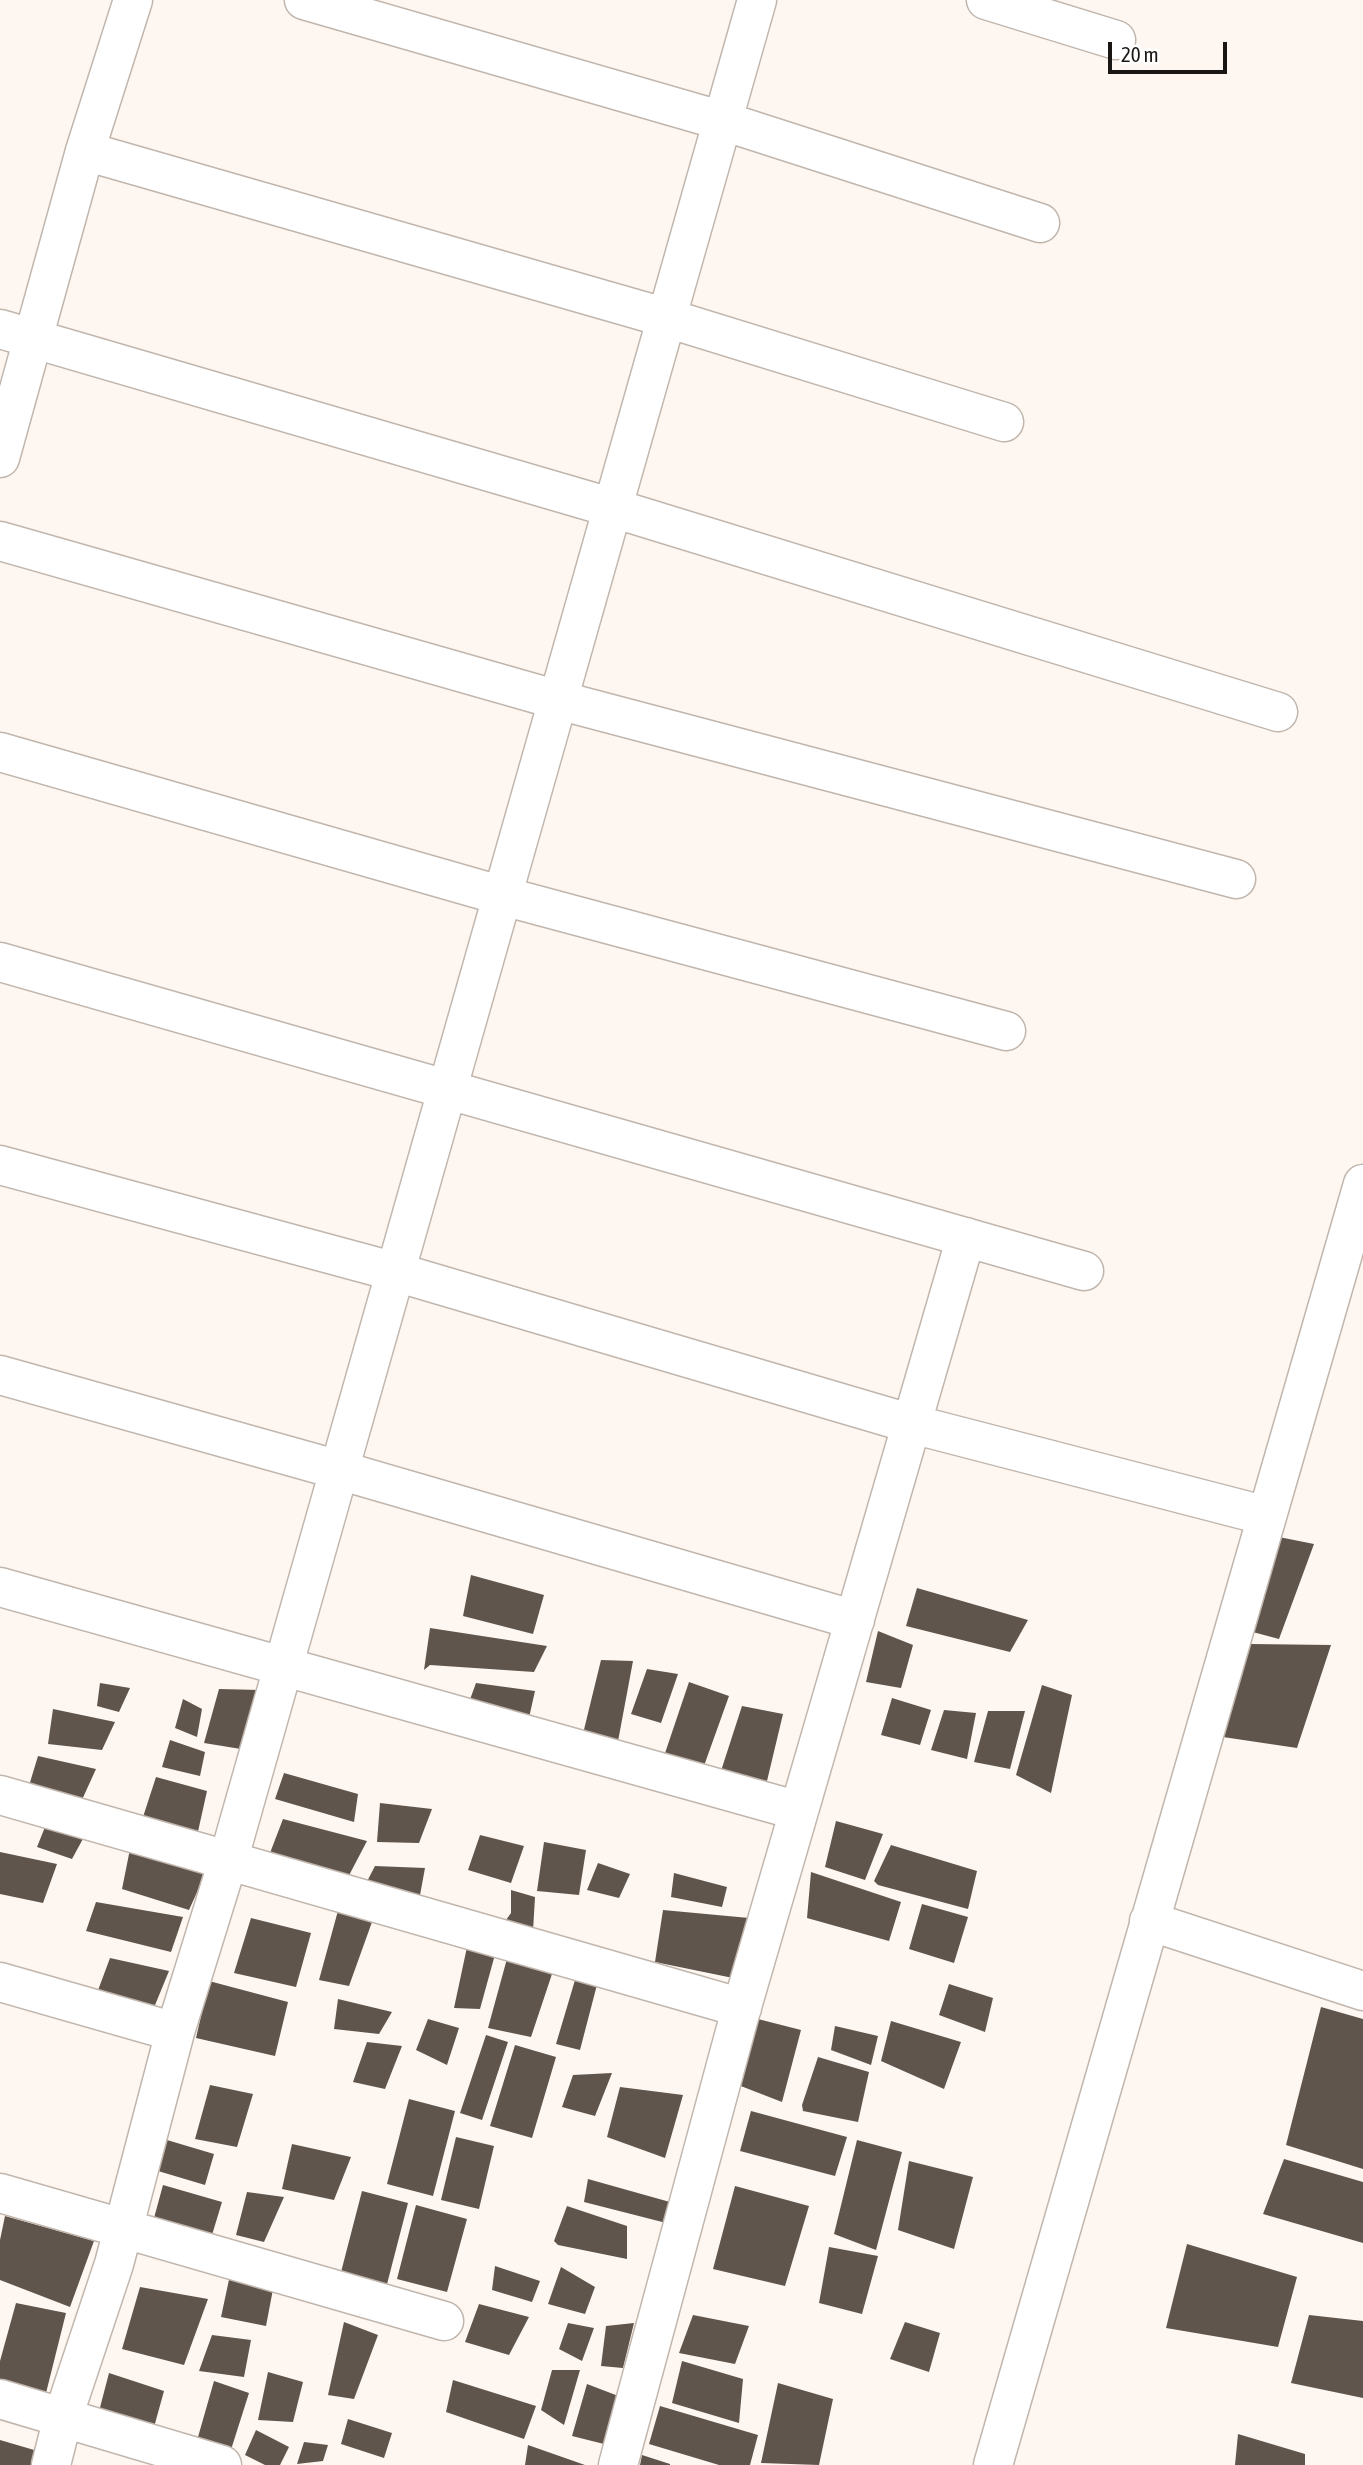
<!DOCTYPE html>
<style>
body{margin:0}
#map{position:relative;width:1363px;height:2465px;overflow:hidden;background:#fef7f1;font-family:"Asap Condensed",sans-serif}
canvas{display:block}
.scale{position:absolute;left:1108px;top:42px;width:119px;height:32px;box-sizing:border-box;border:4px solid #1a1613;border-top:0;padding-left:9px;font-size:21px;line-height:24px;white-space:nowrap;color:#1a1613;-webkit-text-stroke:5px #fff;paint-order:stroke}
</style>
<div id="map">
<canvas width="1363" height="2465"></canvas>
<div class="scale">20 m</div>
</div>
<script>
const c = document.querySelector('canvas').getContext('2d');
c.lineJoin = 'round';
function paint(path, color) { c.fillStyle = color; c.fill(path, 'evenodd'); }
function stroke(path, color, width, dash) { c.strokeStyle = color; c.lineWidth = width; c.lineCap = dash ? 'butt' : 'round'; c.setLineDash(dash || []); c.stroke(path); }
const building = new Path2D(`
 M1279,1537L1314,1544L1279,1639L1249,1631Z
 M471,1575L544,1595L533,1634L463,1616Z
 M917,1588L1028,1620L1010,1652L906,1626Z
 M430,1628L547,1646L534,1672L430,1665L424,1670Z
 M878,1631L913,1645L901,1688L866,1682Z
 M1251,1644L1331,1645L1297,1748L1223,1737Z
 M601,1660L633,1661L616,1752L580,1746Z
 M647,1669L678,1674L661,1723L631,1714Z
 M689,1682L729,1696L700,1777L662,1762Z
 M100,1683L130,1688L119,1712L97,1706Z
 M476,1683L535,1691L526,1731L464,1716Z
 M1042,1685L1072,1695L1051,1793L1016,1775Z
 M219,1689L260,1690L247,1750L204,1743Z
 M892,1698L931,1710L920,1745L881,1735Z
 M183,1699L202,1709L197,1737L175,1728Z
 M742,1706L783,1714L767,1781L720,1774Z
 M53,1709L115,1722L102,1750L48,1744Z
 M944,1710L976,1713L967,1759L931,1750Z
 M988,1711H1025L1010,1769L974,1762Z
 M170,1740L205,1752L200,1776L162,1767Z
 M38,1756L96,1769L81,1802L28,1789Z
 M284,1773L358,1794L354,1822L275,1799Z
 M156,1777L207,1791L197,1836L143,1817Z
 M380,1803L432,1809L419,1843L377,1842Z
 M51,1812L91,1824L72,1859L37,1847Z
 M283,1819L367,1841L345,1883L265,1866Z
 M836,1821L883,1834L865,1880L825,1867Z
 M480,1835L524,1846L511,1883L468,1870Z
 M544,1842L586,1850L579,1895L537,1891Z
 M131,1844L212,1859L189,1910L122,1889Z
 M891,1845L977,1871L968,1909L878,1885L874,1881Z
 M0,1852L57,1864L43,1903L0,1894Z
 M598,1863L630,1874L619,1898L587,1890Z
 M375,1866L425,1868L418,1906L361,1893Z
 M811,1872L901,1902L889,1941L807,1918Z
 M674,1873L727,1887L722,1907L671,1897Z
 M511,1890L535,1897L533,1931L506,1920L511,1913Z
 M96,1902L183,1917L171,1952L86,1931Z
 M922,1904L968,1917L954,1963L909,1949Z
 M339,1907L372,1922L349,1986L319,1980Z
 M663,1910L749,1918L733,1978L655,1962Z
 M251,1918L311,1933L296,1987L234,1973Z
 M470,1933L499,1940L480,2009L454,2008Z
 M508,1955L554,1968L531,2037L488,2028Z
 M110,1958L169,1971L153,2010L97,1993Z
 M578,1970L599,1977L580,2050L556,2044Z
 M209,1981L288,2002L275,2056L196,2038Z
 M949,1984L993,1998L985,2032L939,2015Z
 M338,1999L392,2012L379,2034L334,2029Z
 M1321,2007L1363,2019V2169L1286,2145Z
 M754,2018L801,2030L782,2102L733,2083Z
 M428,2019L459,2028L447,2065L416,2050Z
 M891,2021L961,2042L944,2089L881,2061Z
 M835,2026L878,2036L871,2065L831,2050Z
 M486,2035L508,2042L482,2120L460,2113Z
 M367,2042L402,2046L385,2089L353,2082Z
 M515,2045L556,2057L532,2138L490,2126Z
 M818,2057L869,2072L858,2122L803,2111L802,2105Z
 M612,2073L595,2116L562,2107L573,2075Z
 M210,2085L253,2094L237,2147L195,2139Z
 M620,2087L683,2095L665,2158L607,2137Z
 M409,2099L455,2111L433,2196L387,2184Z
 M751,2111L847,2137L835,2176L740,2151Z
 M456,2137L494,2146L479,2209L441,2200Z
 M167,2140L214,2154L205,2185L158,2171Z
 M857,2140L902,2152L876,2250L834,2234Z
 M292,2144L351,2157L334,2200L282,2189Z
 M1284,2159L1363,2182V2243L1263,2214Z
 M909,2161L973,2177L954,2249L898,2230Z
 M588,2179L677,2204L674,2225L584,2202Z
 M163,2185L222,2202L212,2235L154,2218Z
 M735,2186L809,2206L785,2286L713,2269Z
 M362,2191L408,2203L386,2288L340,2276Z
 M247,2192L284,2197L264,2242L236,2235Z
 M416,2205L467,2219L447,2292L397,2279Z
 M567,2206L627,2226V2259L558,2245L554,2241Z
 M5,2216L94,2241L70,2307L0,2280V2240Z
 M1187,2244L1297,2277L1278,2347L1166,2328Z
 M829,2247L878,2256L862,2314L819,2303Z
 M495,2266L540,2281L532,2302L492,2290Z
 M561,2267L595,2287L585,2314L548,2304Z
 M230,2275L274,2284L266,2326L221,2317Z
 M140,2287L208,2299L184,2365L122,2349Z
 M16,2303L66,2313L44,2401L0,2388V2361Z
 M479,2304L529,2317L509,2355L465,2342Z
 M693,2315L749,2326L735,2364L679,2353Z
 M1309,2315L1363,2321V2398L1291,2383Z
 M344,2322L378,2335L354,2399L328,2395Z
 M905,2322L940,2333L929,2372L890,2359Z
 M568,2323L594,2328L582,2361L559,2349Z
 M634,2323L623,2368L601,2366L606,2326Z
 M212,2335L251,2340L244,2377L199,2371Z
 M682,2361L743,2379L739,2423L672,2403Z
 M552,2370H580L564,2425L541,2410Z
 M268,2372L303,2382L293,2422L258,2420Z
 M109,2373L164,2391L151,2438L97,2419Z
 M453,2380L536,2406L524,2439L446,2412Z
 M214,2381L249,2393L229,2456L194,2451Z
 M778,2383L833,2399L819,2465L761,2463Z
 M587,2384L621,2397L612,2446L572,2436Z
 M660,2406L758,2435L750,2465H719L649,2444Z
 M348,2419L392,2433L384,2458L341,2444Z
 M256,2430L289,2447L280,2465H265L245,2455Z
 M1238,2434L1305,2454V2465H1235Z
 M0,2440L41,2452L38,2465H0Z
 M304,2442L328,2445L323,2461L297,2464Z
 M528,2445L585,2465H525Z
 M642,2455L670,2464V2465H640Z`);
const street = new Path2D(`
 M304,0L723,121L1040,223
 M986,0L1116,40
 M85,151L667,318L1004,422
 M0,329L613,508L1278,712
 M0,458L85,151L133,0
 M0,541L558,700L1236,879
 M0,752L503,896L1006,1031
 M0,962L1084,1271
 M0,1165L396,1272L912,1424L1267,1516
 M0,1375L339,1470L855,1620
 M0,1587L799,1811
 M0,1795L742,2008
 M1149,1921L1363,1991
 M0,1982L175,2032
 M0,2193L444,2321
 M0,2399L222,2465
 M51,2465L63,2417L114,2264L175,2032L228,1861L757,0
 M618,2465L739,2017L966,1237
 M993,2465L1363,1184`);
paint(building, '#5f554d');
stroke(street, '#c1b6ad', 41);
stroke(street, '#fff', 38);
</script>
